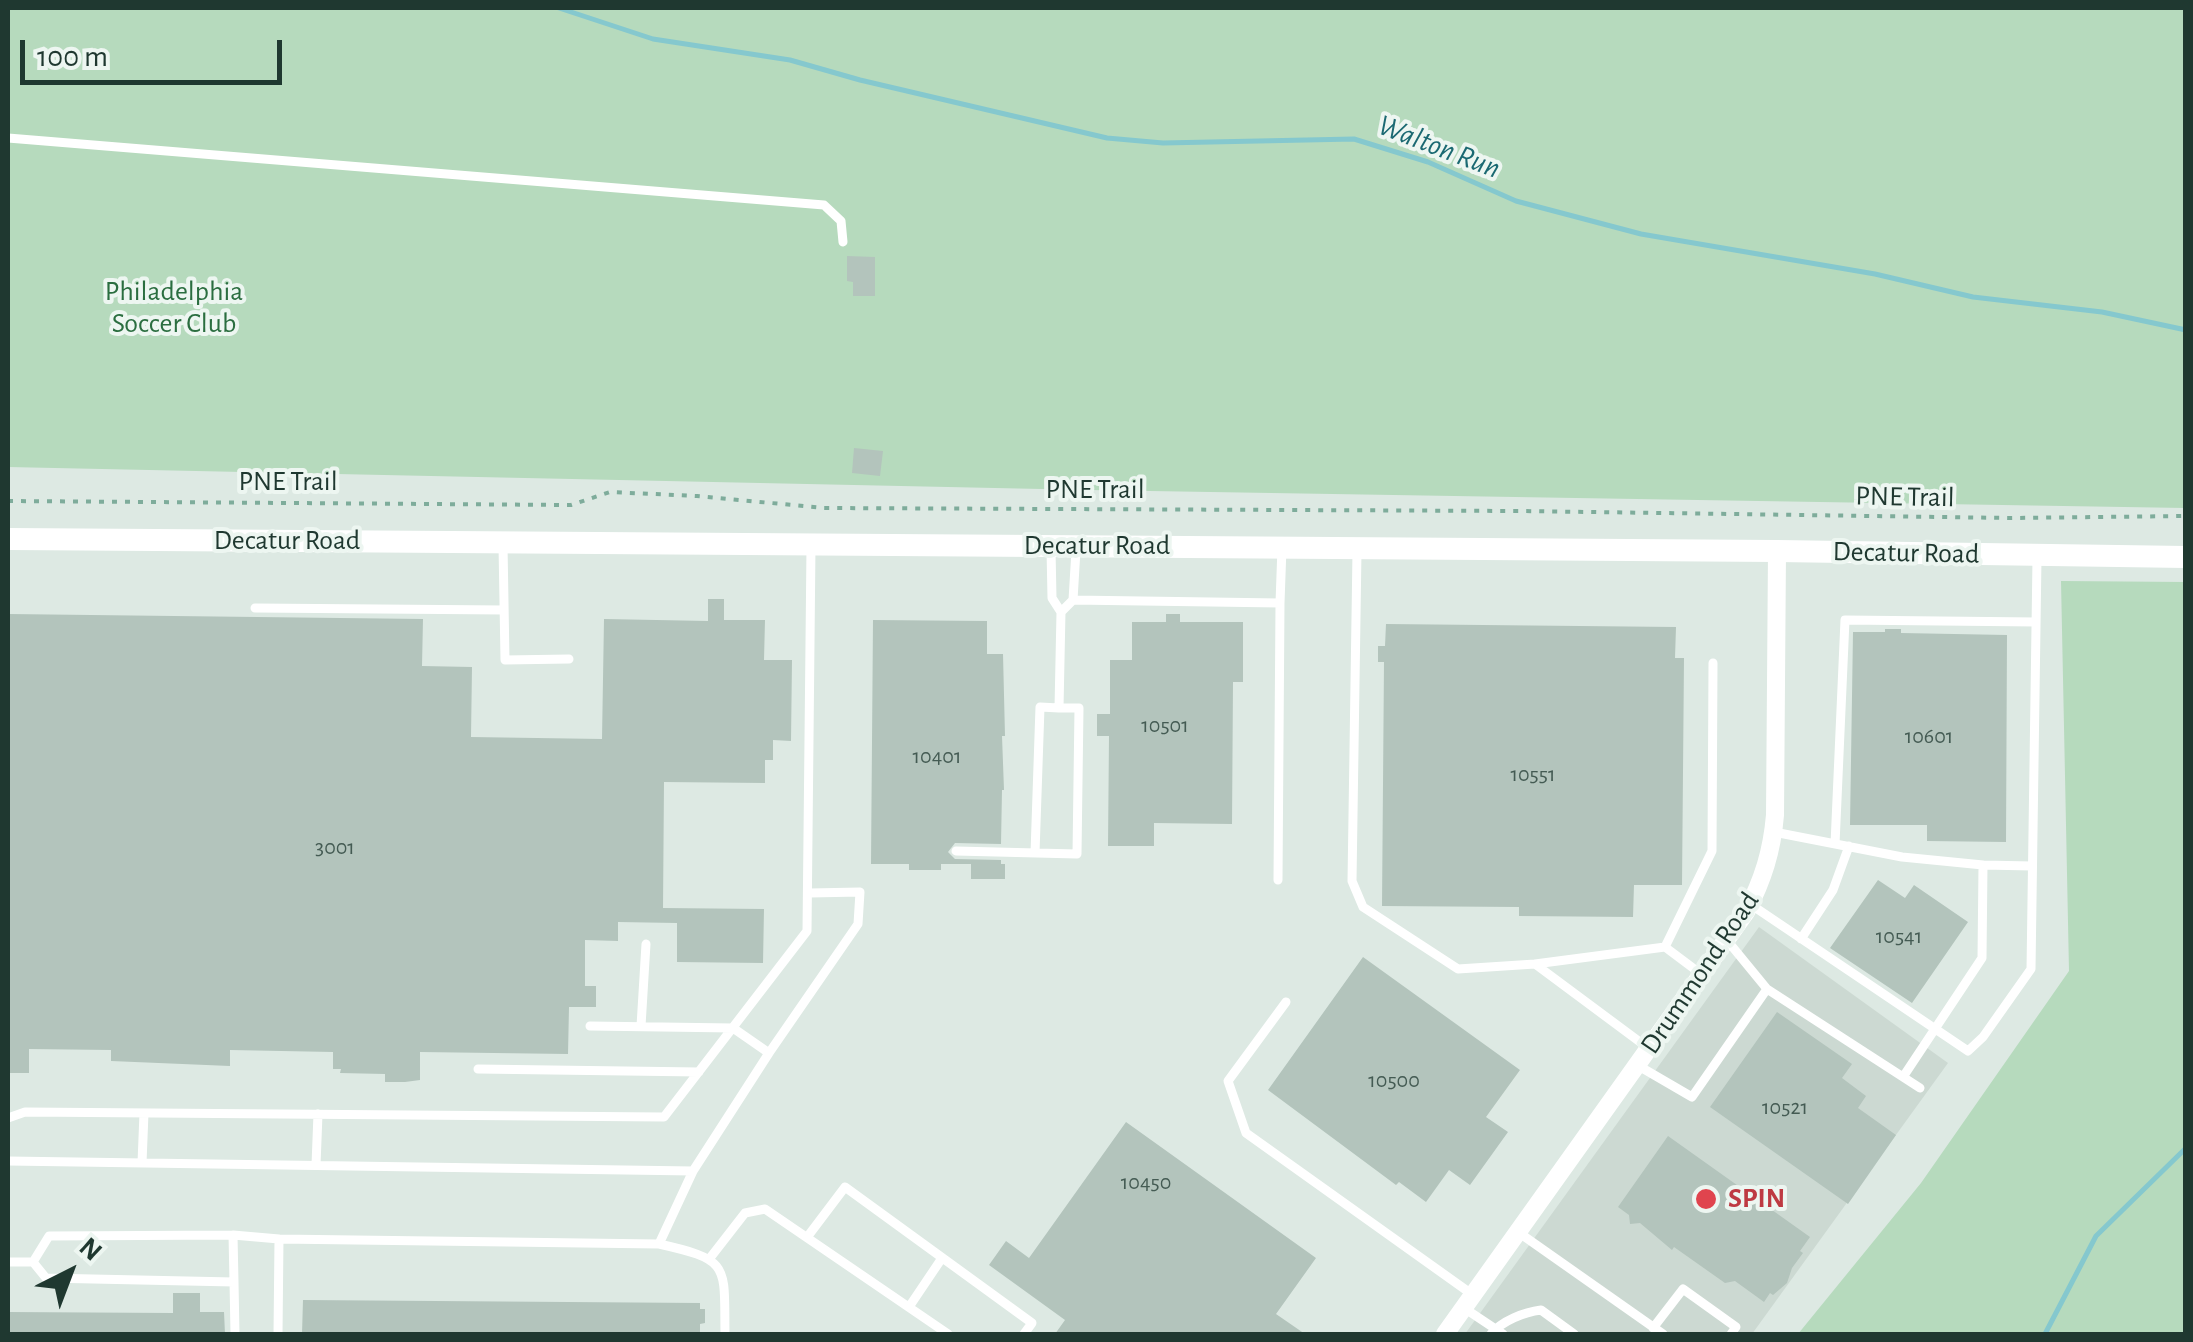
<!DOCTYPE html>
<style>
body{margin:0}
#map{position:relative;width:2193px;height:1342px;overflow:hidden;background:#dde9e3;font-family:"Alegreya Sans",sans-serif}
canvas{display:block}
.frame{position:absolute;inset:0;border:10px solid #1f3830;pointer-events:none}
.north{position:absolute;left:20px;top:1222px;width:100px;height:100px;-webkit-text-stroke:8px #edf6f1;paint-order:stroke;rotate:42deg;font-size:28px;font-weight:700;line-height:40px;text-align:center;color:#1f3830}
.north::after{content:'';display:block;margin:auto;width:35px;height:45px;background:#1f3830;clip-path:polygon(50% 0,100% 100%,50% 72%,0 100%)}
.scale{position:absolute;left:20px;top:40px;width:262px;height:45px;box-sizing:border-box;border:5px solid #1f3830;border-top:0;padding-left:12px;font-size:30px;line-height:35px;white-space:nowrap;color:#1f3830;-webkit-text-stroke:8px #edf6f1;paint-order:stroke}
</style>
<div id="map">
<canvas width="2193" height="1342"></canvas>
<div class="frame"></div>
<div class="north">N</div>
<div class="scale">100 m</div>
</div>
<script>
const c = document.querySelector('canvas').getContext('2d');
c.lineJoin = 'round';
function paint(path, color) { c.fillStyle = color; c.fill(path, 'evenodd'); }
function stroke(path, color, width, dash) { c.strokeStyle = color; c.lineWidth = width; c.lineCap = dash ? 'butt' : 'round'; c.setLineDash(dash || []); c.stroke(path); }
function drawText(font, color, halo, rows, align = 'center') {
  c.font = font + ' "Alegreya Sans",sans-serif'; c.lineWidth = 8; c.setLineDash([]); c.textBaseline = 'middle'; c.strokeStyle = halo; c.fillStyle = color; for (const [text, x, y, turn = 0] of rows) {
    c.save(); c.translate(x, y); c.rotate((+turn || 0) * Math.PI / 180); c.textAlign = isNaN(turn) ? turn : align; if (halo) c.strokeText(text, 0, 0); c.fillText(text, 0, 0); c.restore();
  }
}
const built = new Path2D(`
 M1759,927L1948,1063L1752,1334H1465Z`);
const green = new Path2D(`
 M8,8H2185V508L1089,490L8,467Z
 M2061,581L2185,582V1334H1798L1921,1183L2069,971Z`);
const stream = new Path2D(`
 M559,8L653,39L790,60L860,80L1107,138L1163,143L1354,139L1428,162L1516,201L1641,234L1875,274L1973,297L2102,312L2186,330
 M2045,1334L2096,1236L2186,1148`);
const building = new Path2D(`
 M847,256L875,257V296H853V282L847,281Z
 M854,448L883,451L880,476L852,473Z
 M708,599H724V620H765L764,660H792L791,741L773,740V760H765V783L664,782L663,908L764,909L763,963L677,962V923L618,922V941L585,940V986H596V1007H569L568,1054L420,1052V1080L405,1082H385V1074L340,1073L341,1069H333V1052L230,1050V1066L111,1061V1050L29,1049V1073H8V614L423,619L422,666L472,667L471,737L602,739L604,619L708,621Z
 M1166,614H1180V622H1243V682H1233L1232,824L1154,823V846H1108L1109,736H1097V714H1110V660H1132V622H1166Z
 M873,620L987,621V654H1003L1005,736H1002L1004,790H1002L1001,844L955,843L948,852L955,859L1001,860V864H1005V879H971V864H941V870H909V864H871Z
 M1386,624L1676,627L1675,658H1684L1682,885H1634L1633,917L1519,916V907L1382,906L1384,662H1378V646H1385Z
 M1885,629H1901V633L2007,635L2006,842L1927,841V825H1850L1853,632H1885Z
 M1878,880L1905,898L1914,885L1968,922L1912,1003L1830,948Z
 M1363,957L1520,1070L1486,1117L1508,1132L1470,1185L1449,1170L1426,1202L1399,1182L1396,1185L1268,1090Z
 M1777,1012L1852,1064L1842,1078L1866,1096L1858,1108L1896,1135L1848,1204L1710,1107Z
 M1126,1122L1316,1258L1276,1314L1305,1334H1055L1065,1320L989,1265L1006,1241L1029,1258Z
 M1668,1136L1810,1237L1800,1251L1803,1253L1792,1268L1787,1283L1773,1295L1770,1293L1764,1302L1735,1281L1725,1283L1674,1247L1672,1250L1640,1223L1630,1224L1629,1215L1618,1207Z
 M173,1293H200V1312H224L225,1334H8V1312L173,1313Z
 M303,1300L700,1303V1309H705V1323L700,1324V1334H302Z`);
const path = new Path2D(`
 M8,501L571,505L610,492L697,496L824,508L1521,511L2011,518L2186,516`);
const service = new Path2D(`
 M8,138L824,205L841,221L843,242
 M503,545L505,660L569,659
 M1357,551L1352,881L1363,907L1458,969L1535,964L1648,1048
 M1073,600L1280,603L1282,547
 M255,608L504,610
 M1061,612L1073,600L1076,550
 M1774,832L1902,857L1983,865L1982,958L1903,1077
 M1835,844L1845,620L2036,622
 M956,851L1077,854L1079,708H1059L1061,612L1052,598L1051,549
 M1035,853L1040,707L1059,708
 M1983,865L2032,866
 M1278,880L1280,603
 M1750,904L1968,1051L1983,1037L2031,969L2037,558
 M1726,939L1767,989L1920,1088
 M1801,939L1833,890L1849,846
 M1535,964L1665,947
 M1701,974L1665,947L1712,851L1713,663
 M1286,1002L1228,1081L1246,1133L1473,1295
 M590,1026L733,1028L769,1053
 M641,1026L646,944
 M1637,1065L1692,1097L1767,989
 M478,1069L699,1072
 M8,1118L25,1112L664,1117L807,931L811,546
 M8,1161L693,1171L769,1053L858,924L860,892L810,893
 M142,1163L144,1113
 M316,1165L318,1114
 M1518,1232L1663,1334
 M233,1235L279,1239
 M808,1236L845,1187L1032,1323L1024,1334
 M659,1244L693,1171
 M710,1258L745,1213L765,1209L948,1334
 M8,1262H33L46,1278L234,1282L235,1334
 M33,1262L49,1236L233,1235L234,1282
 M909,1307L942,1258
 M1464,1308L1503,1334
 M1653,1328L1683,1289L1736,1327L1731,1334
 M278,1334L279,1239L659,1244C731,1260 724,1265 725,1334
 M1491,1334C1502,1321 1524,1312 1541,1310L1574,1334`);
const minor = new Path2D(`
 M1445,1334L1746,912C1763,880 1772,851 1775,815L1777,551`);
const tertiary = new Path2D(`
 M8,539L1777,551L2186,557`);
const markers = [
 [1706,1199,12,"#e0444e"]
];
const numberNames = [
 ["10501",1165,725],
 ["10601",1929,736],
 ["10401",937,756],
 ["10551",1533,774],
 ["3001",335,847],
 ["10541",1899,936],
 ["10500",1394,1080],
 ["10521",1785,1107],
 ["10450",1146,1182]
];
const parkNames = [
 ["Philadelphia",174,292],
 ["Soccer Club",174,324]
];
const streetNames = [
 ["PNE Trail",288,482],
 ["PNE Trail",1095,490],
 ["PNE Trail",1905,497,1],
 ["Decatur Road",287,541],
 ["Decatur Road",1097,546],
 ["Decatur Road",1906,553,1],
 ["Drummond Road",1700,973,-56]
];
const healthNames = [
 ["SPIN",1728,1199]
];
const waterNames = [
 ["Walton Run",1439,147,21]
];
paint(built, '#ccd9d2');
paint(green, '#b6dabd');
stroke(stream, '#85c8ce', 5);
paint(building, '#b3c4bc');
stroke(path, '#7eac9b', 4, [5, 8]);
stroke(service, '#fff', 9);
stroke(minor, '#fff', 18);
stroke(tertiary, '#fff', 22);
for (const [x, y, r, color] of markers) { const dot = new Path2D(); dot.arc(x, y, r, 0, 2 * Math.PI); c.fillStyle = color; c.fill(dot); stroke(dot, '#edf6f1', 4); }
drawText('22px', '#445b53', null, numberNames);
drawText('28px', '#2b6e40', '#edf6f1', parkNames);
drawText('28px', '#1f3830', '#edf6f1', streetNames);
drawText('bold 28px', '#be3a42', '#edf6f1', healthNames, 'left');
drawText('italic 30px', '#1b6972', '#edf6f1', waterNames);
</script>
